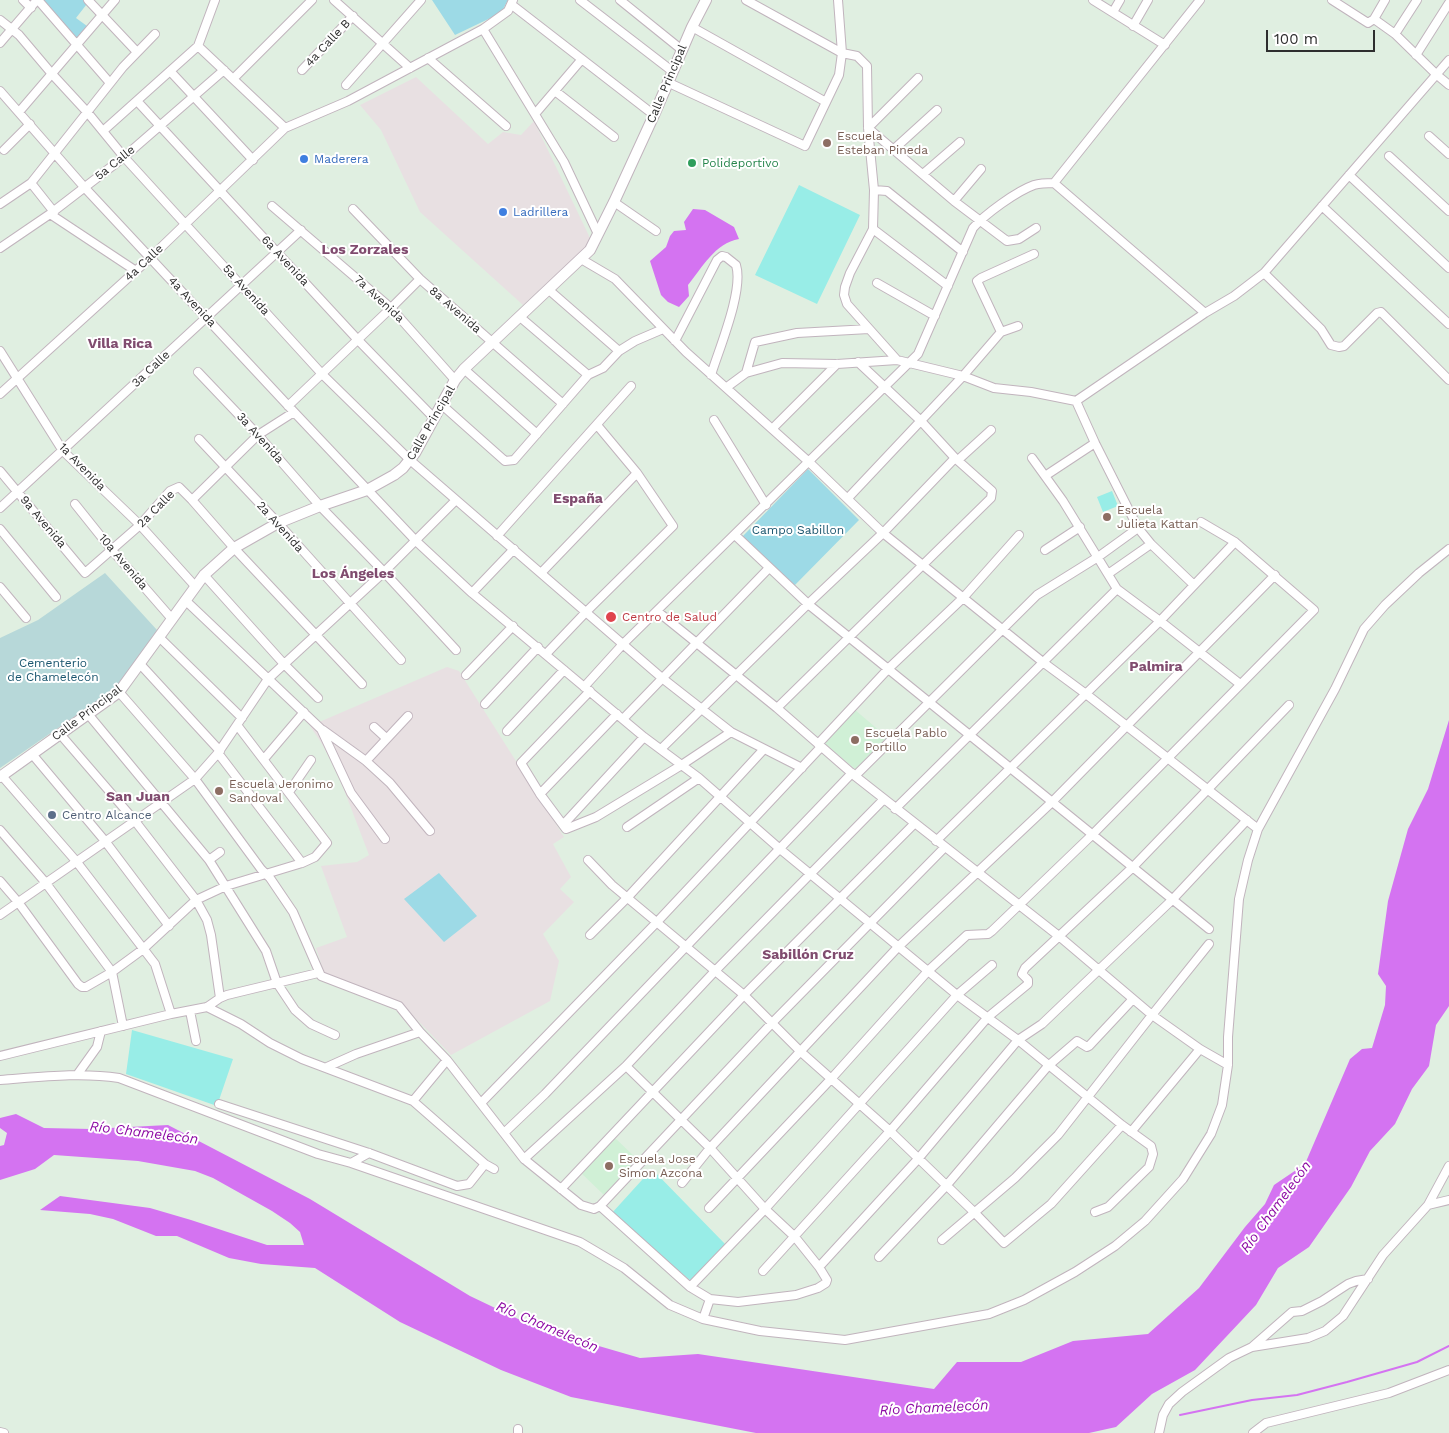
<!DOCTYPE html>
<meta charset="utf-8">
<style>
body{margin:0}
#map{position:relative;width:1449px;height:1433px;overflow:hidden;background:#e0efe1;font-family:"Work Sans",sans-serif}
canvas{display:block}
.scale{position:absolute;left:1266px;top:30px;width:109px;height:22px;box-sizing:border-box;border:2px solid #2e2e2e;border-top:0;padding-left:6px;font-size:15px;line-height:18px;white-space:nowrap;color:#2e2e2e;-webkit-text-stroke:4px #fff;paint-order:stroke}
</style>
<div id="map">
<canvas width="1449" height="1433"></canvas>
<div class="scale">100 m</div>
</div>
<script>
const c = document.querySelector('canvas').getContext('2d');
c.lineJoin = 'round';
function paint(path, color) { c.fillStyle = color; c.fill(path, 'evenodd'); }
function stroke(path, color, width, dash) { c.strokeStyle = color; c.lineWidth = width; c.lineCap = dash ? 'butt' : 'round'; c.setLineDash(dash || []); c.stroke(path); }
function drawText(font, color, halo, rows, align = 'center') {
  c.font = font + ' "Work Sans",sans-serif'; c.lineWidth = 4; c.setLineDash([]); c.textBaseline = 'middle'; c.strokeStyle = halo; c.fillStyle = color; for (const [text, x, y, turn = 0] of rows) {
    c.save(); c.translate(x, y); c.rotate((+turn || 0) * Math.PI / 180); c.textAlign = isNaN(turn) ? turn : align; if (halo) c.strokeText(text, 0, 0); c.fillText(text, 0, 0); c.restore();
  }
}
const industrial = new Path2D(`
 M416,77L488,144L503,132L521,135L534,121L590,238L585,248L523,305L420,212L381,130L360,105Z
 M447,667L459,671L564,837L553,844L571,877L560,889L574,902L543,934L559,961L550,1001L451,1055L401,1003L325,975L316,948L347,937L321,866L357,862L369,855L338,774L322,744L310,726Z`);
const education = new Path2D(`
 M854,709L888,738L856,770L823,742Z
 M614,1137L637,1159L604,1195L581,1173Z`);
const green = new Path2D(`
 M42,0H90L76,18L87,26L76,40Z
 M432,0H508L501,13L455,35Z
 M808,469L859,520L793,587L742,537Z
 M439,873L477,916L444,942L404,899Z`);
const cemetery = new Path2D(`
 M105,573L157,630L116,688L0,768V638L38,620Z`);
const pitch = new Path2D(`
 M799,185L860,215L817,304L755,275Z
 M1112,491L1118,506L1103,512L1097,497Z
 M132,1030L233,1059L217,1106L126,1074Z
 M652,1169L725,1244L691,1281L611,1214Z`);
const water = new Path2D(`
 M693,209L705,210L734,227L739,239C715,243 702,268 688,285L689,296L679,307L668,302L661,295L650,261L666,247L670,236L674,231L686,230L684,222Z
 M1449,720V1006L1436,1025L1429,1066L1412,1089L1395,1124L1370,1151L1351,1187L1309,1247L1278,1268L1256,1305L1195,1370L1152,1394L1116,1427L1089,1433H756L571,1397L501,1370L400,1322L315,1268L261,1264L229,1258L177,1236H156L113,1219L90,1214L40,1210L60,1196L150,1208L191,1220L267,1245H304L300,1232L290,1223L272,1211L213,1178L195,1171L138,1161L54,1155L35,1169L0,1180V1146L4,1145L7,1133L0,1128V1118L16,1114L44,1128L91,1129L168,1125L310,1199L470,1296L537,1328L640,1358L698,1354L934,1389L957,1362H1021L1073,1341L1148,1334L1199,1288L1245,1227L1265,1204L1274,1185L1305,1164L1350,1059L1362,1049L1372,1048L1385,1005L1386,986L1378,974L1388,901L1408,829L1428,789Z`);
const stream = new Path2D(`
 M1180,1415L1252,1400L1297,1395L1347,1382L1417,1362L1449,1346`);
const street = new Path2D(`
 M23,0L31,8
 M38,0L110,83
 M88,0L137,52
 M334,0L410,68
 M580,0L672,71
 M620,0L682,50
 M746,0L842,53L857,56L867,66L868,128L874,190L873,229L850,273L845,287L844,295L847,304L897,360L963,376L994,388L1031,392L1076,401L1205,313L1234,296L1264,273L1449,60
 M1093,0L1165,45
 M1332,0L1368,23L1374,19L1385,0
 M512,5L654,115
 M1113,12L1120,0
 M1374,19L1395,34L1437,75L1449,85
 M0,20L19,35L52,74L88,113L124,157L322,374L410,460L662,678L731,732L802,768
 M1133,26L1148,0
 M692,27L826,102
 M483,29L564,162L598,234
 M1395,34L1417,0
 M0,43L37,0
 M198,46L285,128
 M1416,55L1449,3
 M428,58L506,126
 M302,70L353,16
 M170,71L253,160
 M918,78L868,128L954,201L1007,241L1019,239L1036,228
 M233,79L312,0
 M667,82L805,146L839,75L842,53L838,0
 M346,85L421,0
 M0,91L85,188L294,412L416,541L472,593L644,737L699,778L780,849L957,995L1018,1040L1122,1125L1151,1146L1153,1154L1149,1167L1108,1207L1095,1212
 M555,91L614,137
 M137,101L358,340L434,418
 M19,112L115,0
 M535,114L582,59
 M103,131L198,46L215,0
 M1429,136L1449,154
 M4,150L30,124
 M893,150L937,110
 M1389,156L1449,211
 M923,174L960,142
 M1349,175L1449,268
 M31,183L54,212
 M1054,183L1200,0
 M874,190L887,191L963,252
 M954,201L981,169
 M614,202L656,231
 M0,204L31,183L123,67L155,34
 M272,206L391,308L455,380
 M1322,206L1449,324
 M353,209L420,279L563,404
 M50,214L136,271
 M873,229L948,286
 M0,248L50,214L124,157L224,70
 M581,259L615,279L686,352L809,462L883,533L1044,663L1086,694L1258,829
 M1264,273L1321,329L1331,345L1339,347L1344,346L1377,313L1381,312L1449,380
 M877,283L935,316
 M549,290L619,351
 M520,317L588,375
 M1001,332L977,281L981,278L1034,254
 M675,341L717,260L722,256L726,257L736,265C744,290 719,349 711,375
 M0,351L63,451L140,525L195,586
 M858,362L921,421L955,458
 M464,369L537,434
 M198,372L258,435L320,506L384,572L456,650
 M746,373L782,363L837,364L897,360
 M727,387L746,373L755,342L797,333L869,329
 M0,394L151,257L285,128L348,101L483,29L508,11L513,0
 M1076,401L1095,443L1138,528L1151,544L1194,585
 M442,405L505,461L514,460L588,375L603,368L619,351L635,341L663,329
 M288,406L391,308L420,279
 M714,420L766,505
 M772,429L837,364
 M199,439L278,523L401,660
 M1032,458L1063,501L1117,589L1160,621L1240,684
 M958,460L991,430
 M0,471L85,573L140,525L170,491L179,487L192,500L258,435L294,412
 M1045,476L1095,443
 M848,498L963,376L1001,332L1018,326
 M192,500L234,548L362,684
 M75,504L111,549L172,619
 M0,508L301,230
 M0,529L56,597
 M735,535L808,604L1209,929
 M497,536L631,386
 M1045,550L1080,527
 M541,573L637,473
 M1108,574L1151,544
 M204,575L284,664L318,698
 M0,587L26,618
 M472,593L514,549
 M185,600L321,729L351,793L385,839
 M657,611L777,708L855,776L1060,937L1152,1015L1200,1049L1228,1065
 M159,637L242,718
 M546,654L585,613L673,526L637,473L597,425
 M140,664L220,751
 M466,675L513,626
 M584,687L623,644L918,354L973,228C985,214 1017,191 1034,185C1041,183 1047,183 1054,183L1205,313
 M590,691L521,763L540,794L566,829L596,817L680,766L731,732
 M119,692L195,779L261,869L270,878L293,912L321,976L399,1006L420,1032L447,1060L524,1159L581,1205L594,1209L600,1206L771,1024L945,847
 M485,704L538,647
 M88,714L209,860L266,951L277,983L295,1010L311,1024L335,1035
 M623,719L769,568
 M374,727L386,738
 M323,730L366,761L390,783L430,831
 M507,731L564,670
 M60,734L135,821L196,900L207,920L211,935L220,998
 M818,744L888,669L963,598L1019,535
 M661,749L808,604L883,533L955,458L992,491L991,498L777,708
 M218,753L302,863
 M32,754L105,841L169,926
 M264,759L304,712
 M366,761L408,716
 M2,776L76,861L155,964L171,1014
 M855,776L1037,595L1098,557L1138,528
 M289,792L311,760
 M540,794L617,714
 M895,809L1117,589
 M563,825L644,737
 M627,827L699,778
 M0,830L45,882L112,972L123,1026
 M936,841L1160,621L1235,542
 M209,860L220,852
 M588,860L612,885L744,995L801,1052L890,1131L974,1212L1004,1243L1051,1204L1122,1125
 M0,881L18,902L78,984L82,987H86L112,972L142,950L196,900L226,886L302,863L315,857L327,843L237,725
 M0,915L195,779L218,753L268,679L384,572L456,500
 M590,935L627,898L764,749
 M207,1007L241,1024L270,1043L302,1059L413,1101L485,1164L494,1169
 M190,1011L196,1041
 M0,1056L171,1014L207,1007L220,998L227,995L318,973
 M327,1067L356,1054L420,1032
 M77,1075L97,1047L101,1031
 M0,1080C40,1077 80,1072 119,1078L318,1154L351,1163L369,1153
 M413,1101L447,1060
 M481,1103L657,922L821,747
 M219,1104L369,1153L457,1186L469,1184L485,1164
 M1131,1132L1200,1049
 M504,1133L545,1094L852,773
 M524,1159L626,1066L715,971L884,799
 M351,1163L580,1242L624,1268L670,1305L703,1319L710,1299
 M682,1183L710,1148L898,947L1052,802L1275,575
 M561,1189L744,995L914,824
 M1428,1205L1449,1166
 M600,1206L690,1287L710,1299L738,1302L796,1295L818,1288L826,1283L827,1280L819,1267L795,1237L765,1209L710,1148L626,1066
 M709,1208L831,1079L928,971L967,935L988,934L992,931L1093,834L1314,610L1235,542L1201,522
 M942,1240L1015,1178L1058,1135L1152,1015L1209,944
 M879,1257L946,1186L1048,1066L1077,1041L1087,1047L1089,1046L1133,999
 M819,1267L918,1159L1018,1040L1042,1024L1172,900L1247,820
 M763,1271L890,1131L988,1017L1028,984V980L1022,974L1025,968L1133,867L1289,705
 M690,1287L765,1209L957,995L992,965
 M703,1319L760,1331L845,1340L989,1314L1024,1300L1075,1272L1115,1246L1145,1221L1183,1179L1211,1134L1222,1105L1228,1065V1037L1239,899L1248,860L1258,829L1335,689L1364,629L1385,605L1419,573L1449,549
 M1252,1347L1292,1312L1302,1311L1322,1301L1348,1284L1356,1281L1368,1279
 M0,1432L4,1433
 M518,1433V1429
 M1159,1433L1163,1415L1169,1404L1182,1392L1229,1358L1252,1347L1308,1338L1325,1331L1343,1316L1383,1255L1428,1205L1449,1200
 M1253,1433L1266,1423L1389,1393L1449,1370`);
const secondary = new Path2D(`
 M0,777L119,692L204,575L234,548L278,523L320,506L367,490L394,475L403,468L415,453L455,380L464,369L590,250L614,202L654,115L692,27L706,0`);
const markers = [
 [827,143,5,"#8d6e63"],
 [304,159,5,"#3f7fe0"],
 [692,163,5,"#2e9e5b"],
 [503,212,5,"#3f7fe0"],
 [1107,517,5,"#8d6e63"],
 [611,617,6,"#e0444e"],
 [855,740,5,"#8d6e63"],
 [219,791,5,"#8d6e63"],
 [52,815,5,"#5c6f8a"],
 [609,1166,5,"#8d6e63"]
];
const streetNames = [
 ["4a Calle B",328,43,-47],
 ["Calle Principal",667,84,-67],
 ["5a Calle",115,163,-39],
 ["6a Avenida",285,261,47],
 ["4a Calle",144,263,-43],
 ["5a Avenida",246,290,48],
 ["7a Avenida",379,299,43],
 ["4a Avenida",192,302,47],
 ["8a Avenida",455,310,41],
 ["3a Calle",151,369,-43],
 ["Calle Principal",431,423,-60],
 ["3a Avenida",260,438,48],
 ["1a Avenida",82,467,46],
 ["2a Calle",156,509,-45],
 ["9a Avenida",43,522,50],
 ["2a Avenida",280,527,48],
 ["10a Avenida",123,562,50],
 ["Calle Principal",87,713,-37]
];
const educationNames = [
 ["Escuela",837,136],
 ["Esteban Pineda",837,150],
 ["Escuela",1117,510],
 ["Julieta Kattan",1117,524],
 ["Escuela Pablo",865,733],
 ["Portillo",865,747],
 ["Escuela Jeronimo",229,784],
 ["Sandoval",229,798],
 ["Escuela Jose",619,1159],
 ["Simon Azcona",619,1173]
];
const shopNames = [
 ["Maderera",314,159],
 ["Ladrillera",513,212]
];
const leisureNames = [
 ["Polideportivo",702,163]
];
const parkNames = [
 ["Campo Sabillon",798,530],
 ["Cementerio",53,663],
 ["de Chamelecón",53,677]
];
const healthNames = [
 ["Centro de Salud",622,617]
];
const serviceNames = [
 ["Centro Alcance",62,815]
];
const neighbourhoodNames = [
 ["Los Zorzales",365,250],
 ["Villa Rica",120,344],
 ["España",578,499],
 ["Los Ángeles",353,574],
 ["Palmira",1156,667],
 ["San Juan",138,797],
 ["Sabillón Cruz",808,955]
];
const waterNames = [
 ["Río Chamelecón",144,1133,7],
 ["Río Chamelecón",1276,1207,-54],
 ["Río Chamelecón",547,1327,23],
 ["Río Chamelecón",934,1408,-3]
];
paint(industrial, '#e8e0e2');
paint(education, '#d0f0d6');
paint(green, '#9ddae6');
paint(cemetery, '#b7d8d9');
paint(pitch, '#98ede7');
paint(water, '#d473f1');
stroke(stream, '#d473f1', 2);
stroke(street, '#c1b4bd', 10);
stroke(secondary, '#c1b4bd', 12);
stroke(street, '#fff', 8);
stroke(secondary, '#fff', 10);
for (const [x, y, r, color] of markers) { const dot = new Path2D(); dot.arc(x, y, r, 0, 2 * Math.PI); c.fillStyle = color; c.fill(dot); stroke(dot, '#fff', 2); }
drawText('12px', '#2e2e2e', '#fff', streetNames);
drawText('12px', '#785e54', '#fff', educationNames, 'left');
drawText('12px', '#366cbe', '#fff', shopNames, 'left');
drawText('12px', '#27864d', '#fff', leisureNames, 'left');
drawText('12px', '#1a556e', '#fff', parkNames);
drawText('12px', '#be3a42', '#fff', healthNames, 'left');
drawText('12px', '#4e5e75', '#fff', serviceNames, 'left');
drawText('bold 14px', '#804c6f', '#fff', neighbourhoodNames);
drawText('italic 14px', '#8d0ba4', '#fff', waterNames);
</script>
